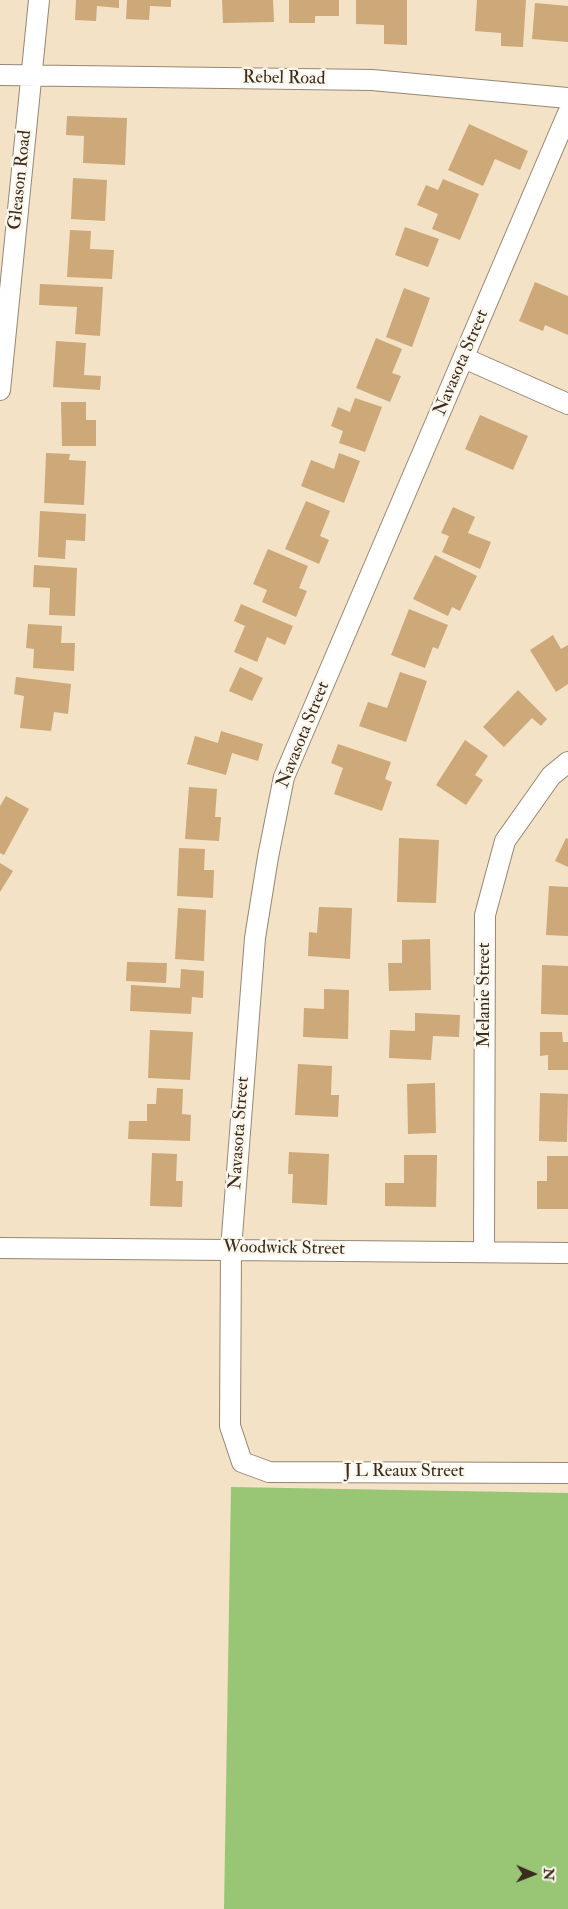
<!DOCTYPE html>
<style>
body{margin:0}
#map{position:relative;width:568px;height:1909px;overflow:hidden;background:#f3e2c6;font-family:"IM FELL Double Pica",serif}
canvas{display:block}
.north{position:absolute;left:508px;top:1849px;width:50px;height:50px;-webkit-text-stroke:4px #fbf7ec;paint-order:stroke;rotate:91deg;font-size:14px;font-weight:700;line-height:20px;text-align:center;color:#3b2a1e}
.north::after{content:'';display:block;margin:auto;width:18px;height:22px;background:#3b2a1e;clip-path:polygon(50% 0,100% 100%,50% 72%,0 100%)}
</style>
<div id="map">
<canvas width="568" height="1909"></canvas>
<div class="north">N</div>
</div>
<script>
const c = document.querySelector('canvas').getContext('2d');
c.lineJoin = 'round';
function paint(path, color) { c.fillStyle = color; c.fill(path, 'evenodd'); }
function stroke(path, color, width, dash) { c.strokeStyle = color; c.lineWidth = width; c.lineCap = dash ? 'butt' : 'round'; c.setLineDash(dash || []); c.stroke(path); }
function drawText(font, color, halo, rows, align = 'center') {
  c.font = font + ' "IM FELL Double Pica",serif'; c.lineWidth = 5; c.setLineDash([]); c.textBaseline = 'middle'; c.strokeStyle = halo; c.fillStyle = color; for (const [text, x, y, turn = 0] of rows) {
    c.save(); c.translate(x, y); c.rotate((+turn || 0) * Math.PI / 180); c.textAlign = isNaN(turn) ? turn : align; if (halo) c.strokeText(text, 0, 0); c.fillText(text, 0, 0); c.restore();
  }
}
const green = new Path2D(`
 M231,1487L568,1493V1909H224Z`);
const building = new Path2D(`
 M76,0H119V8L97,6L96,21L75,20Z
 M127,0H171V7L150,6L149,20L126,19Z
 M222,0H273L274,22L223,23Z
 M289,0H339V16H315V23H289Z
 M356,0H407V45L384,44V25L356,24Z
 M477,0H526L523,47L501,46V33L475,31Z
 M535,3L568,6V42L532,39Z
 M67,116L127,118L125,165L83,163L84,136L66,135Z
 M469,124L528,151L520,170L495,159L483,186L448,170Z
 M73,178L107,180L105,221L71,219Z
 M443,179L479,194L460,240L432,229L438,214L417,205L426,185L438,190Z
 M405,227L439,239L428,267L395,255Z
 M70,230L91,231L90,249L114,250L112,279L67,277Z
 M535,282L568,296V335L545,325L543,331L519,321Z
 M40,284L103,287L100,336L75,334L77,307L39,305Z
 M404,288L430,298L412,347L386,337Z
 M376,338L402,349L392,373L401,376L390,402L356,388Z
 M56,341L86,343L84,375L101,376L100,390L53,387Z
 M355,398L382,407L365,452L339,443L343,431L331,426L338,407L350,412Z
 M61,402H86V420H96V446H62Z
 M480,415L528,436L513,470L465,449Z
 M46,453L70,454L69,460L86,461L84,505L44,503Z
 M339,453L360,461L344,503L301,486L311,460L334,469Z
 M306,501L330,511L320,536L329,540L319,564L285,549Z
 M453,507L475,517L468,533L491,542L480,569L442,552L449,536L441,533Z
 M40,511L86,514L85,541L66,540L65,559L38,557Z
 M268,549L308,566L299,588L307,591L296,617L262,602L267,590L253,584Z
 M435,555L477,576L460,611L452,607L448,616L413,599Z
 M34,565L77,568L75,616L49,615L50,588L33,587Z
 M241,604L293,626L285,645L267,637L257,662L234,652L245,626L234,621Z
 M409,609L448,625L438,649L433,647L425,668L391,655Z
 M28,624L62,626L61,643H75L74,671L33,668L34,649L26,648Z
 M553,635L561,649L568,645V684L556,692L530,650Z
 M240,667L263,678L252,701L229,691Z
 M400,672L427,681L406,742L359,726L368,702L387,708Z
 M16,677L71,684L68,714L54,712L51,731L20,728L24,696L14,694Z
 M518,690L547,719L541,726L532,718L504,747L483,727Z
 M221,731L263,744L258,761L232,753L226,775L187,764L195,736L218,743Z
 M465,740L488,756L475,775L483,780L466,805L436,785Z
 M338,744L391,762L385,779L392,782L382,811L334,794L343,768L331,763Z
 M189,787L217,789L215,817H221L219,841L185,839Z
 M6,796L29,809L4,855L0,853V806Z
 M399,838L439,840L436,903L397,902Z
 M566,838L568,839V867L555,861Z
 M179,848L205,849L204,870H214L213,898L177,896Z
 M0,863L13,871L0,892Z
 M549,886L568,887V936L546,935Z
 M319,907L352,908L350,959L308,956L309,932L317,933Z
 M178,908L206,910L204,961L175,959Z
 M430,939L431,990L389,991L388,963H402V940Z
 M127,962L167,963L166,983L126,981Z
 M542,965L568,966V1015L541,1014Z
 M181,969L204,971L203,998L192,997L191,1014L130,1011L131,985L180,988Z
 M324,989L349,990L348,1039L303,1037L304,1008L324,1009Z
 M415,1013L460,1015L459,1037L433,1036L431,1060L389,1058L390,1030L415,1031Z
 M150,1030L193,1032L190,1080L148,1078Z
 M540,1032H562L563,1042H568V1070H548V1055L540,1056Z
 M298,1064L332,1066L331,1095H339L338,1117L295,1115Z
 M435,1083L436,1133L408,1134L407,1084Z
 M157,1088L183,1089L182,1114L191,1115L190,1141L128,1139L129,1121H147V1104H156Z
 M540,1093L568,1094L567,1142L539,1141Z
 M289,1152L329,1154L327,1205L292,1203L293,1174H288Z
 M152,1153L177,1154L176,1181H183L182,1207L150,1206Z
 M404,1155H437L436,1207L385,1206V1183H404Z
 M547,1156H568V1209H537V1181H547Z`);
const street = new Path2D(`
 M0,75L372,80L568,98
 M568,113L284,777L268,857L255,938L231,1249L230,1426L242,1462L269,1472L568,1473
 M464,358L568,404
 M0,390L39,0
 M0,1248L568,1253
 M484,1252L485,915L505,841L551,776L568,762`);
const streetNames = [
 ["Rebel Road",284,79,1],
 ["Gleason Road",21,180,-84],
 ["Navasota Street",462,363,-67],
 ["Navasota Street",304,735,-68],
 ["Melanie Street",485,995,-90],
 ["Navasota Street",240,1133,-86],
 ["Woodwick Street",284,1249,1],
 ["J L Reaux Street",404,1472]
];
paint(green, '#98c674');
paint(building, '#cda879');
stroke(street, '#978672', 22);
stroke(street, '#fff', 20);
drawText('18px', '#3b2a1e', '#fbf7ec', streetNames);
</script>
